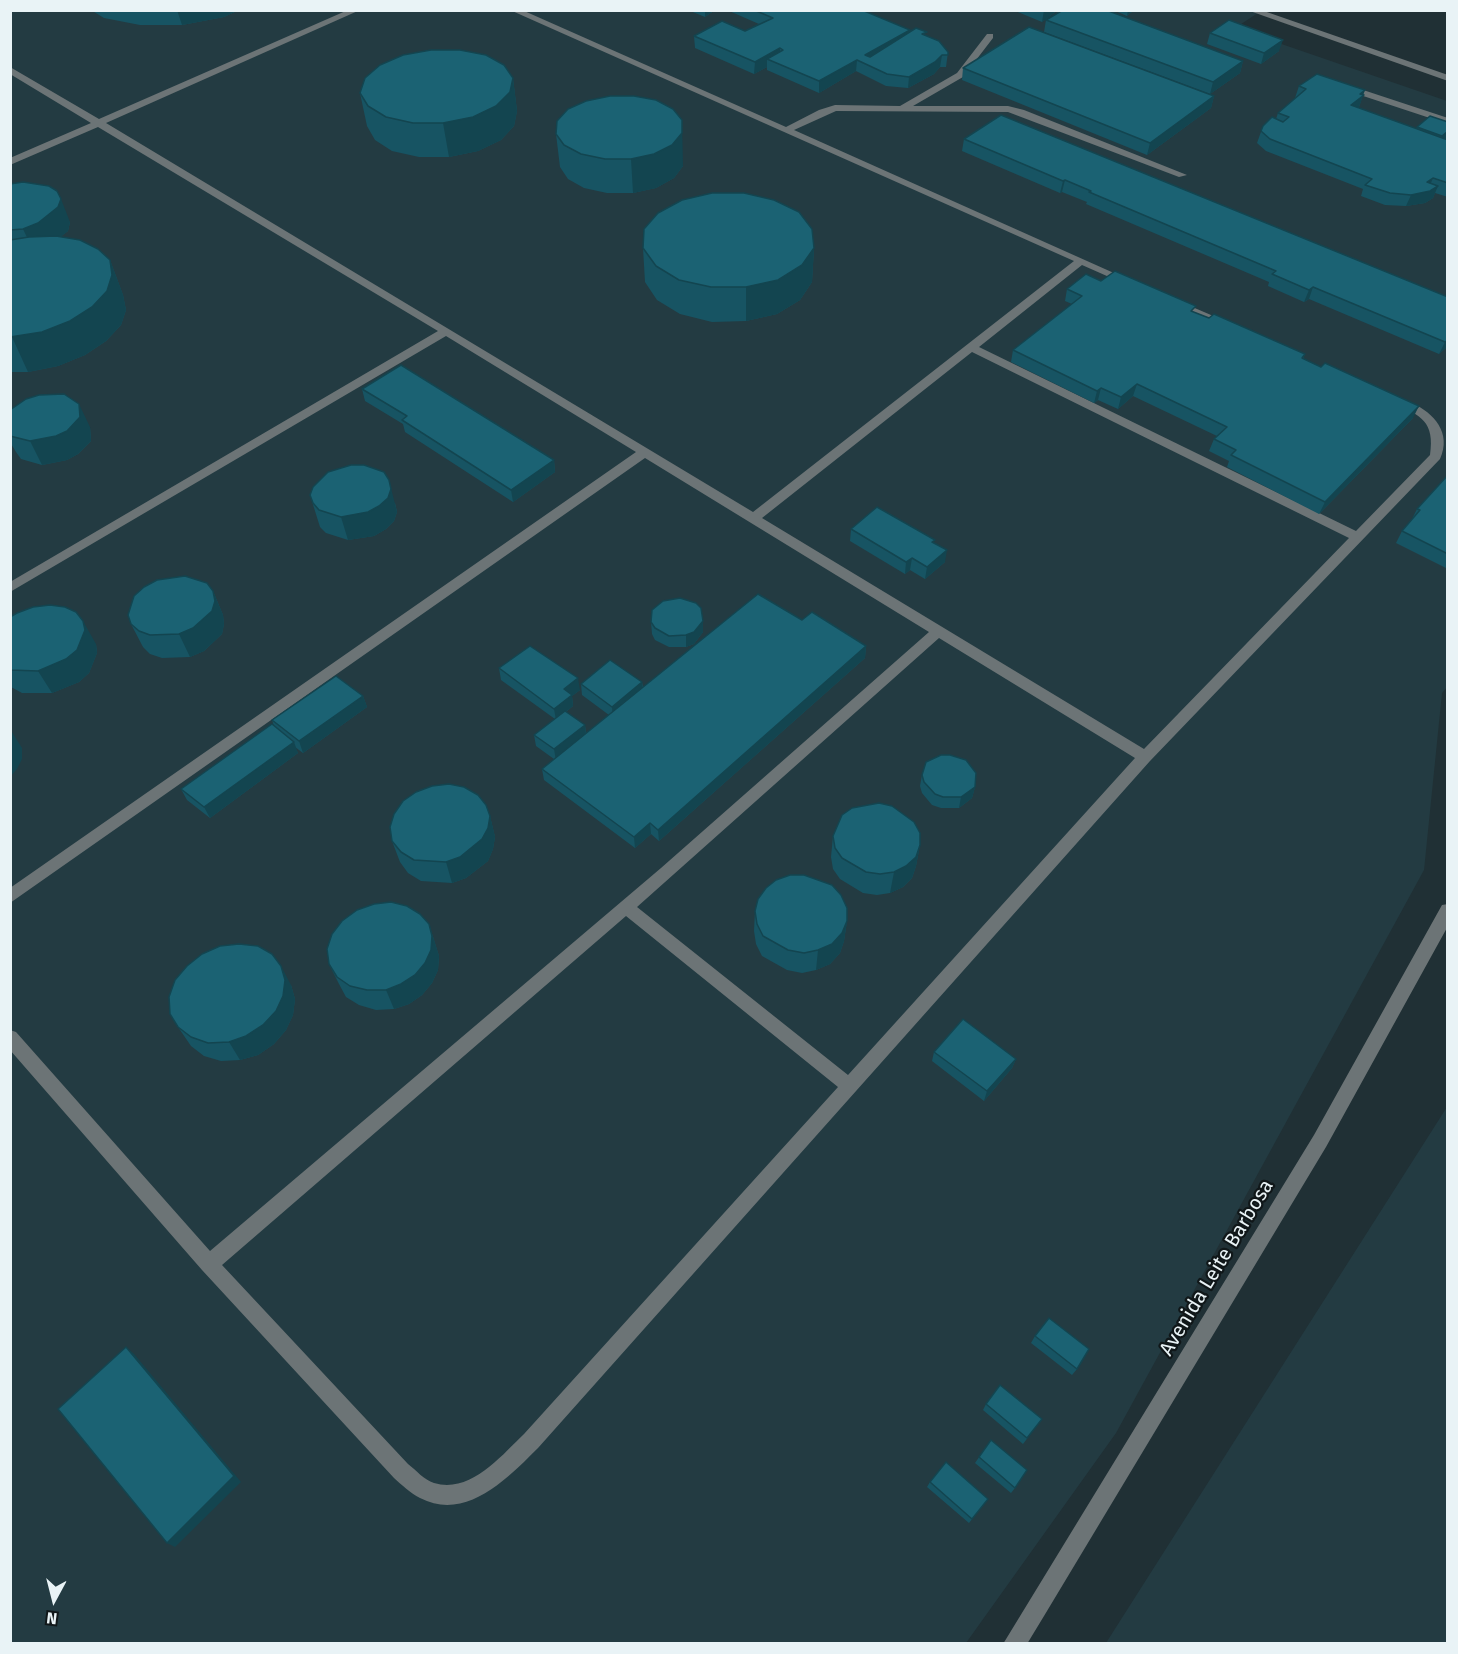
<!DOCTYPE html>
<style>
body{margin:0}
#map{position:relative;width:1458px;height:1654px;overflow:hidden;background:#203035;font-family:"Fira Sans",sans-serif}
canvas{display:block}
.frame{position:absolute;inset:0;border:12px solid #e9f3f6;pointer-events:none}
.north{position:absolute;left:24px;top:1570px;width:60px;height:60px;-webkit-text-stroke:4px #101719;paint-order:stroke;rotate:187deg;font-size:16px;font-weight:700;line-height:24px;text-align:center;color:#e9f3f6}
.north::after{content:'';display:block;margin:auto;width:21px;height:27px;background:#e9f3f6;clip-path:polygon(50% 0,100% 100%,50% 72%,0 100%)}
</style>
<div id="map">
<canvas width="1458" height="1654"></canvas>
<div class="frame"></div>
<div class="north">N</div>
</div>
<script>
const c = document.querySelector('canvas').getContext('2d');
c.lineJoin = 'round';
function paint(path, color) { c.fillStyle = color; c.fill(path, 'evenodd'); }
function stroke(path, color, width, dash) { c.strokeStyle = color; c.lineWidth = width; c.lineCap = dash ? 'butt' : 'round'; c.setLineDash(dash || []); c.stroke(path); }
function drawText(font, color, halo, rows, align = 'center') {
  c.font = font + ' "Fira Sans",sans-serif'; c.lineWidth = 4.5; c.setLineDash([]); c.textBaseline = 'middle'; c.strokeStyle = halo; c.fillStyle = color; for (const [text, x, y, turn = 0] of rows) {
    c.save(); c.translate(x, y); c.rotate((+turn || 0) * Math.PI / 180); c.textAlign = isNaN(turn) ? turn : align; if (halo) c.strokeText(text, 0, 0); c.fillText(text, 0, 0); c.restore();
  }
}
const built = new Path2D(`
 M11,11H1261L1235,28L1447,101L1448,686L1442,693L1424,870L1116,1433L966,1643L11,1644Z
 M1447,1107V1643H1106Z`);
const service = new Path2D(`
 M348,10H360L106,123L753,512L1074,261L510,10H522L786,127L819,110L835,105L900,106L957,73L987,34H993V38L963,77L913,106H1008L1024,110L1187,175L1179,177L1008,112L836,111L794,130L1134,282L1133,284H1125L1082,265L979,347L1356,531L1430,455C1435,422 1421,415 1394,404V398C1401,397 1406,400 1412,403C1434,413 1452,433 1440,459L1150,761L538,1448C508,1478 466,1522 420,1498C410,1493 402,1485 394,1478L202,1270L10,1050V1030L16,1032L210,1251L661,868L929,632L645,458L10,903V888L636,452L446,336L10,592V582L438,331L98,127L10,165V158L91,123L10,74V67L99,119ZM972,352L1349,538L1144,749L762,518ZM939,638L1135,758L848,1075L637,907ZM626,916L838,1087L524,1434C501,1456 470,1494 434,1483C424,1480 416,1470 408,1464L222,1265Z
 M1342,85H1348L1448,118V124L1342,89Z
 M1176,300L1232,324L1234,326L1232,328H1224L1172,305L1171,303Z`);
const minor = new Path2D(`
 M1247,10H1261L1448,75V81Z
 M1448,904V926L1326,1147L1044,1616L1027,1644H1003L1314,1135L1442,905Z`);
const wall = new Path2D(`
 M91,10H239L224,17L182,25H140L104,18Z
 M688,10H715L705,17Z
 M727,10H862L910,30V32L926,35L948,52L946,67H940L934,74L908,88L886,86L856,71L819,93L767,70V67L754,74L695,48L694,36L745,31L759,24Z
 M1013,10H1058L1042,22Z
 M1113,10H1134L1127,16Z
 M1046,20L1243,61L1240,73L1210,94L1044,32Z
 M1210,33L1279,51L1261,64L1207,44Z
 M963,68L1214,96L1211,108L1147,155L962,80Z
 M513,78L517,111L514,126L501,140L478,151L449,157H419L392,151L375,140L367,126L360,93Z
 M1299,86L1363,95L1359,107L1358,108L1417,129V127L1448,138L1446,139L1448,140V197L1435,193L1433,198L1425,203L1406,206L1385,205L1361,196L1363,189L1266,151L1257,143L1263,126L1276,119L1278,113L1295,98Z
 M556,134L683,166L674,178L656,188L633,193H607L584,188L568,179L560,167Z
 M964,139L1448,297V346L1439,354L1309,299L1304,302L1268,286L1269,282L1086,204L1087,202L1062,192L1060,193L962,151Z
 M10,184L70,222L68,231L60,237L110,260L123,295L126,310L121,325L106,341L85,355L58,366L28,372H10Z
 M643,248H814L812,282L800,300L777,314L746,321L712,322L680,314L657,300L645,282Z
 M1101,281L1194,312L1209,318L1305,354L1303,359L1413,418L1319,514L1227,467L1229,461L1209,451L1214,439L1217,436L1133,396L1118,409L1098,400L1094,403L1011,362L1013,350L1072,304L1065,301L1067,289Z
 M362,389L554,460L555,472L513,502L405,432L403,424L365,401Z
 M10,410L90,427L91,441L78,454L67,460L42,465L21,459L16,452L10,442Z
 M1448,475V569L1396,543L1402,531L1411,521L1417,509Z
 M310,495L395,503L397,512L394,521L386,529L374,536L348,540L326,533L320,527Z
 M851,529L934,543L945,562L925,579L910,570L905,574L850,541Z
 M213,591L223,615L224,624L222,634L204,651L190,657L162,658L150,654L143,647L131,624Z
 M10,617L96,644L97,653L89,673L79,682L52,693H22L11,687Z
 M802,620L866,646L865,658L659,841L651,834L635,848L544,780L542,769L554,759L536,746L534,735L555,719L501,680L499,668L580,690L572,696L573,706L566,712L585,725L586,733L609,715L582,695L581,684L642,682L643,687Z
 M651,622L703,632L694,644L686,647H669L655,640L652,634Z
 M363,696L367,707L303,753L295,747L298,753L210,818L187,800L181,789L274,726L272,720Z
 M922,775L975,787L972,798L959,808H941L932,805L922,793L920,786Z
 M490,816L495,837L493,849L488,861L466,878L452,883L421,881L408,873L400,862L392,841Z
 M833,836L920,845L916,866L912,878L903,887L890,893L877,895L863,893L840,879L833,869L831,857Z
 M755,911L847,921L844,941L840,953L830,964L816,970L802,973L787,970L762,956L756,944L754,931Z
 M429,924L439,956L438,970L432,983L422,995L409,1004L394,1009L376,1010L359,1005L346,997L339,984L329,964Z
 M291,985L295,999L293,1015L286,1030L274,1044L258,1055L240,1060L221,1061L204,1056L191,1046L178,1027Z
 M934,1052L1016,1059L1012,1068L984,1101L932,1061Z
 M1035,1336L1077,1369L1072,1375L1031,1343Z
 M986,1404L1042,1419L1023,1444L983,1410Z
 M991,1440L1015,1488L1011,1493L975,1463Z
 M930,1482L988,1499L969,1523L927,1487Z`);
const shadedWall = new Path2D(`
 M177,10H239L224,17L182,25Z
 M705,10H715L705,17Z
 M1044,10H1058L1042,22Z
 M1128,10H1134L1127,16Z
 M910,30L909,41L865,63V55Z
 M1283,40L1279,51L1261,64L1264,53Z
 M780,48V60L767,59V67L754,74L755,62Z
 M942,55L940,67L934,74L908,88L909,77Z
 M857,60L856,71L819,93V81Z
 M1243,61L1240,73L1210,94L1213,82Z
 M513,78L517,111L514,126L501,140L478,151L449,157L443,123Z
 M1365,90L1359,107L1347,117L1351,105L1360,94Z
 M1214,96L1211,108L1147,155L1150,143Z
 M682,120L683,166L674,178L656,188L633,193L631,159Z
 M1448,131V138L1437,148L1442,136Z
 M1433,178L1428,190L1438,186L1433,198L1425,203L1406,206L1411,195Z
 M1065,180L1062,192L1060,193L1063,181Z
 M61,199L70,222L68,231L48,247L34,252L23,229Z
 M814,248L812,282L800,300L777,314L746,321V287Z
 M110,260L123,295L126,310L121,325L106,341L85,355L58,366L28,372L12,337Z
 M1313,287L1309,299L1304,302L1309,290Z
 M1448,340V346L1439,354L1445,342Z
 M1137,384L1133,396L1118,409L1121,397Z
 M1101,388L1098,400L1094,403L1097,391Z
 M79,404L90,427L91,441L78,454L67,460L42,465L30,441Z
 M1419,406L1413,418L1319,514L1325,502Z
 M554,460L555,472L513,502L511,490Z
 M389,480L397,512L394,521L386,529L374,536L348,540L341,517Z
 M947,550L945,562L925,579L927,567Z
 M912,558L910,570L905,574L906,562Z
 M213,591L223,615L224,624L222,634L204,651L190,657L179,634Z
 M83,621L96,644L97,653L89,673L79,682L52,693L38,671Z
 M703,621V632L694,644L686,647V635Z
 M866,646L865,658L659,841L658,830Z
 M578,678L580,690L572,696L573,706L556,720L554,709L564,689Z
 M642,682L643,694L613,718L612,707Z
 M363,696L367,707L303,753L299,741Z
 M585,725L586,736L556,761L554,749Z
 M10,729L22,748V759L17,769L10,777Z
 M294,742L298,753L210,818L204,807Z
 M975,787L972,798L959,808L961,797Z
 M490,816L495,837L493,849L488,861L466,878L452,883L446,862Z
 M650,823L651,834L635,848L634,837Z
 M920,845L916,866L912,878L903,887L890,893L894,872Z
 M847,921L844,941L840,953L830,964L816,970L818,950Z
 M429,924L439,956L438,970L432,983L422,995L409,1004L394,1009L386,990Z
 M281,966L291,985L295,999L293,1015L286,1030L274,1044L258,1055L240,1060L229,1042Z
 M1016,1059L1012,1068L984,1101L987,1091Z
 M126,1347L134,1354L241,1482L175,1547L167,1543Z`);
const building = new Path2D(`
 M754,10H862L910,30L865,55L870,57L916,28L927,32L922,34L939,41L948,52V55H942L935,62L909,77L887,74L857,60L819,81L767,59L783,50L780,48L755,62L694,36L722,21L745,31L773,18Z
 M1063,10H1106L1243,61L1213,82L1046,20Z
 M1229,20L1283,40L1264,53L1210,33Z
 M1029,27L1214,96L1150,143L963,68Z
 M431,50H460L486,55L504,65L513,78L510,92L496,106L473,117L443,123H413L386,117L368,106L360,93L365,78L380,65L403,55Z
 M1317,74L1365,90L1360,94L1364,95L1351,105L1448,140V183L1433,178L1427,182L1438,186L1430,191L1411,195L1390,193L1365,185L1372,179L1270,139L1261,131L1263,126L1272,117L1283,122L1289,117L1278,113L1306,89L1299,86Z
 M610,96H634L656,100L673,109L682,120V133L672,145L654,154L631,159H605L581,154L564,145L556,134L557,121L568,109L586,101Z
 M1001,115L1448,297V340L1445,342L1313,287L1309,290L1272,274L1276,271L1089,192L1091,191L1065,180L1063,181L964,139Z
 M1430,116L1448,122V131L1442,136L1417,127Z
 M23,182L49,186L57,191L61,199L58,207L38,223L23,229L10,230V184Z
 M712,193H744L774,200L799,212L812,229L814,248L802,265L778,280L746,287H711L679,280L656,266L643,248L644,229L658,213L682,200Z
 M56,236L80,240L98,249L110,260L112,275L107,291L92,307L70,321L42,332L10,337V240L29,237Z
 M1115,271L1196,306L1191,311L1209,318L1214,314L1305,354L1302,358L1321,367L1325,363L1419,406L1325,502L1231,455L1236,450L1214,439L1227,427L1137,384L1121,397L1101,388L1097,391L1013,350L1082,296L1067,289L1086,274L1101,281Z
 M401,365L554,460L511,490L402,420L407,416L362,389Z
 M64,394L79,404L80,417L67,431L56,436L30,441L10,436V410L26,399L39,395Z
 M351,465H364L384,472L389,480L391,489L388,498L379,506L368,512L341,517L319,510L313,503L310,495L313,487L328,472Z
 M1448,475V554L1402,531L1420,510L1417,509Z
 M877,507L935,540L932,542L947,550L927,567L912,558L906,562L851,529Z
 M185,576L207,583L213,591L215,601L212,611L193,628L179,634L150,635L139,631L131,624L128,615L134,596L144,587L157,580Z
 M758,594L802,620L812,612L866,646L658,830L650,823L634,837L542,769Z
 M680,598L696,603L701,608L703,621L694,632L686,635L669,636L655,628L651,622L652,610L663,601Z
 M50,605L65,607L76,612L83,621L85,630L77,650L66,659L38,671L10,670V617L17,613L33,607Z
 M530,646L578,678L564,689L572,695L554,709L499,668Z
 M610,660L642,682L612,707L581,684Z
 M336,676L363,696L299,741L272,720Z
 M565,711L585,725L554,749L534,735Z
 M272,724L294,742L204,807L181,789Z
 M941,755H950L966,760L976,773L975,787L961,797H943L935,794L924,782L922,775L926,762Z
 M449,784L464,787L478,795L486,805L490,816L488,828L482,839L460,857L446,862L414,860L401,852L392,841L390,827L394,814L403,801L416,792L432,786Z
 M879,803L892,806L914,822L920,833V845L916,857L906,866L894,872L880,874L866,872L842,858L835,848L833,836L842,815L852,808Z
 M790,875H804L832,885L841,895L847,908V921L842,933L832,944L818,950L804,953L788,950L763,936L757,924L755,911L758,899L766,888L776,880Z
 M391,902L407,906L420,914L429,924L432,936L431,950L425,963L415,975L401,984L386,990H367L350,986L337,977L329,964L327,949L332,934L342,921L357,910L374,904Z
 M239,944L258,946L272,954L281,966L285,980L283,996L276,1011L263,1025L246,1036L229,1042L208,1043L191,1037L178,1027L170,1014L169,997L175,980L187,966L202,954L220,946Z
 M963,1019L1016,1059L987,1091L934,1052Z
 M1049,1318L1089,1349L1077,1369L1035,1336Z
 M126,1347L234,1476L167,1543L58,1409Z
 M1000,1385L1042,1419L1027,1438L986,1404Z
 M991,1440L1027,1470L1015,1488L979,1457Z
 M946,1462L988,1499L972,1519L930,1482Z`);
const nearStreetnames = [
 ["Avenida Leite Barbosa",1217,1268,-59]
];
paint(built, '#233b42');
paint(service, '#6c7476');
paint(minor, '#6c7476');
paint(wall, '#175463');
paint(shadedWall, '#134550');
paint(building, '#1b6273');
stroke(building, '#134550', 1.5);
drawText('20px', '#e9f3f6', '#101719', nearStreetnames);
</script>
